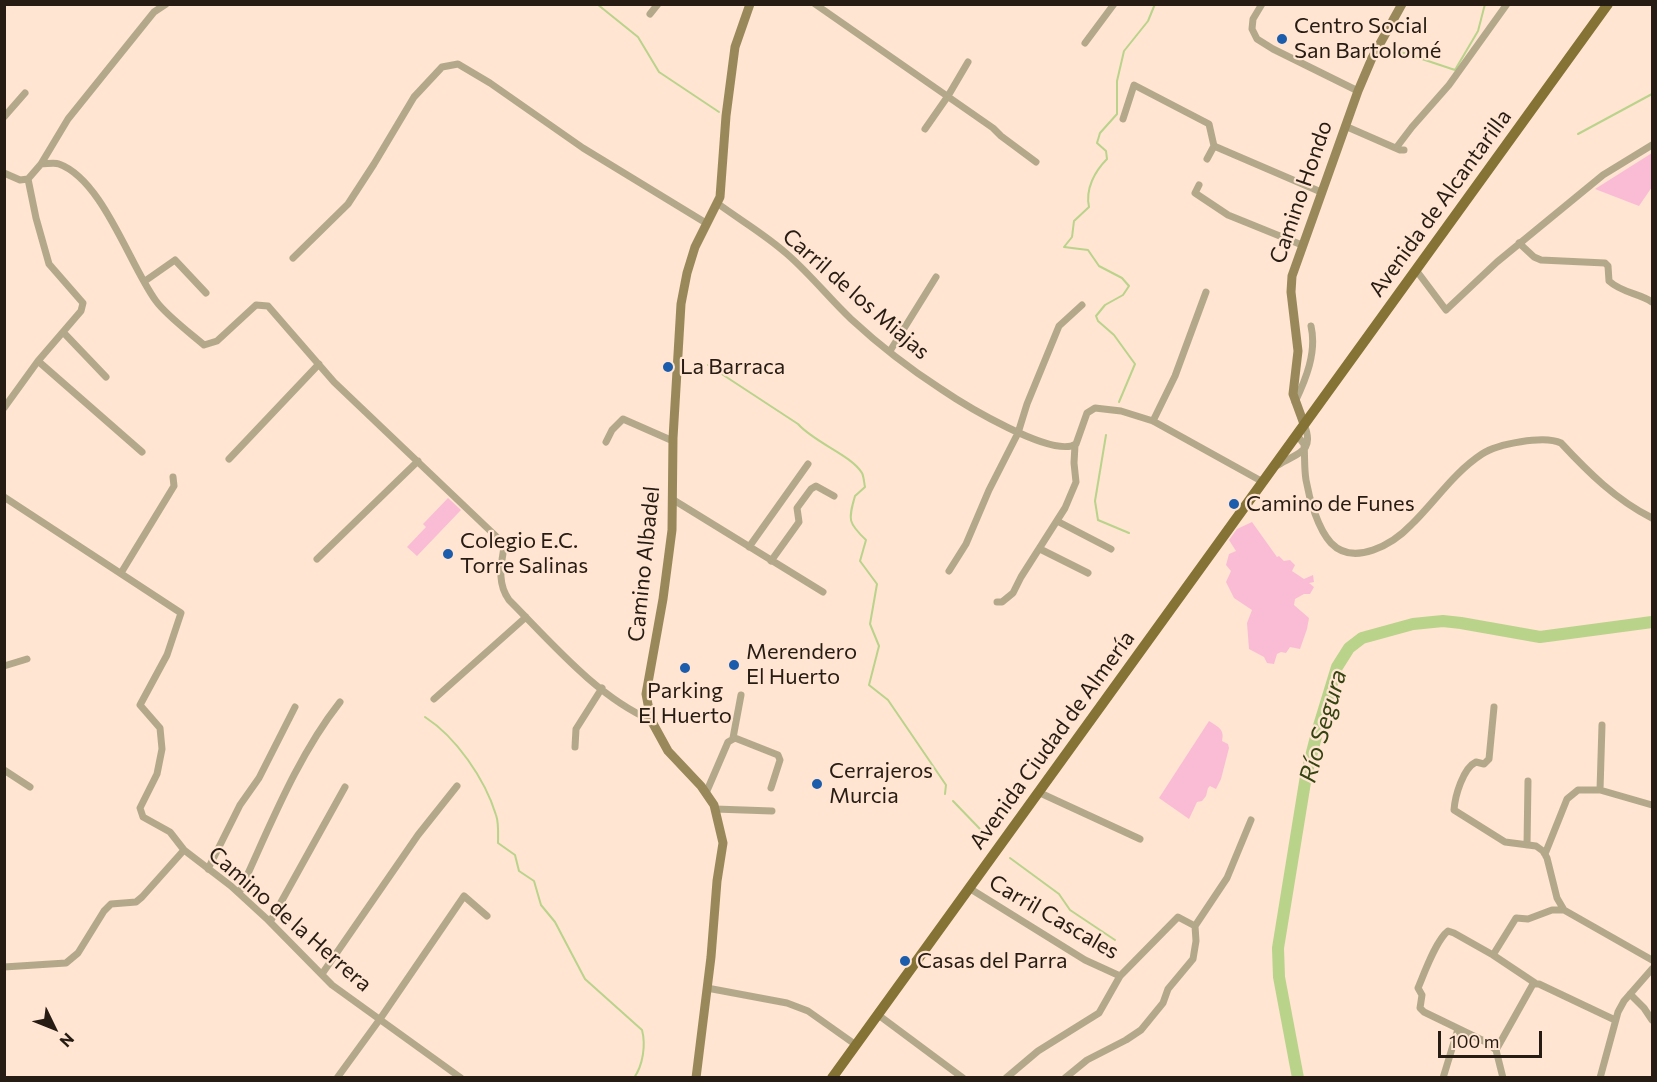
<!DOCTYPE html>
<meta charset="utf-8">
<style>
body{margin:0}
#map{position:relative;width:1657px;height:1082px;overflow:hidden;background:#ffe5d2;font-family:Commissioner,sans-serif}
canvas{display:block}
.frame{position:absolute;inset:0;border:6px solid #271c13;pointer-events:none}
.north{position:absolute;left:24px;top:998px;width:60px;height:60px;-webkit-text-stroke:4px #ffe5d2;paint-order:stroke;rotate:133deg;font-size:16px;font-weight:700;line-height:24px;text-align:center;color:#271c13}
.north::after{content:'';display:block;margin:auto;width:21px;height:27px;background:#271c13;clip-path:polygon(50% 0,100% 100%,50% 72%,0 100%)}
.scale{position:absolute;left:1438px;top:1031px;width:104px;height:27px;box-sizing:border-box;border:3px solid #271c13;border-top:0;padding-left:8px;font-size:18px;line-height:21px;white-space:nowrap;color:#271c13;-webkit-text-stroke:4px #ffe5d2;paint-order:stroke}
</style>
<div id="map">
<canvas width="1657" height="1082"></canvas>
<div class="frame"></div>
<div class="north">N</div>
<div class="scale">100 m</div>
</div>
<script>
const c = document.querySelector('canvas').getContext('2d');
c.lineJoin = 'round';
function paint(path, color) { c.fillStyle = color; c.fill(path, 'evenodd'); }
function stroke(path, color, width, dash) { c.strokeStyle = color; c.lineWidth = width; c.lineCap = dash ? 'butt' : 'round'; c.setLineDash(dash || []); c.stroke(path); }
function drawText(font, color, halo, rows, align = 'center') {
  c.font = font + ' Commissioner,sans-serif'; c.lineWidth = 4.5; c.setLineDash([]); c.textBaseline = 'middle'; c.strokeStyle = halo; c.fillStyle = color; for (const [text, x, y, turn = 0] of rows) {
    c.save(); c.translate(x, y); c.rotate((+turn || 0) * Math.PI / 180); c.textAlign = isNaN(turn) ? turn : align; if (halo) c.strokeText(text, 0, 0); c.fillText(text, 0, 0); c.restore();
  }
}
const green = new Path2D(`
 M1652,153V187L1639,206L1595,189Z
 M448,498L461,510L417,556L407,547L426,527L423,524Z
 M1252,522L1277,557L1279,556L1284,561L1290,560L1295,565L1292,571L1304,579L1313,575L1314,582L1309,583L1314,587L1310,594H1304L1295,599L1294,605L1309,618L1307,629L1300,649L1290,647L1286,653L1281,652L1277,654L1274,664L1267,663L1264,657L1249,649L1247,623L1252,610L1234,598L1226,582L1231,571L1226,565L1229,554L1236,551L1229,540L1237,529Z
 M1209,721C1218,727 1225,729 1222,741L1228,744L1229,748L1221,779L1216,789L1210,786L1208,788L1206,796L1202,801L1197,802L1189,819L1159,798Z`);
const stream = new Path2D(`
 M597,4L638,37L659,72L719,112
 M1383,46L1455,70L1478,31L1485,4
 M1578,134L1652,94
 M708,365L798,424C815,443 851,455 862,473C864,477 864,483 865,487L855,496C848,520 848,523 866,540L860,561L877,584L870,624L879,646L869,685L888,700L946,785L945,794
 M1119,402L1135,364L1114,335L1098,321L1096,316L1105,305L1123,295L1129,286L1122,278L1099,266L1088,250L1064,247L1072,237L1074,221L1089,207C1085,189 1095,171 1107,159L1106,151L1097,143L1100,133L1117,114V81L1124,51L1148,21L1155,4
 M1106,435L1095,501L1098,520L1129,533
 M425,717C456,737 485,779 496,815C499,823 498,834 498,843L515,855L519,871L534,881L541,905L555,922L585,979L642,1030C646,1045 643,1065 634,1078
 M953,801L980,829
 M1010,858L1059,894L1070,910L1115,940`);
const river = new Path2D(`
 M1298,1078L1279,977L1278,948L1306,776L1318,729L1337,667L1349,648L1362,638L1413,624L1443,621L1461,623L1540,637L1652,622`);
const minor = new Path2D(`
 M815,4L993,128L1001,136L1036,162
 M1262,4L1253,19L1252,29L1257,39L1273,49L1358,91
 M650,14L658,4
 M1085,43L1114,4
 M4,117L25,93
 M1123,119L1134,85L1209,124L1214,146
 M1345,126L1400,150H1404
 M925,129L948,96L968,62
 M1396,148L1412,127L1449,85L1507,4
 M1207,159L1214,146L1321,192
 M41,164L68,119L154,12L166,4
 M4,173L20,180L28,179L41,164C47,164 54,162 59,164C103,180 130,266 156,301C166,315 190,333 204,345L217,341L256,305L268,306L334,382L502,542L504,547C501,566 497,583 509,600C550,641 597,697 651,720
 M1199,185L1195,193L1228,215L1302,245
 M717,203C740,220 766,235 787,254C810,274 829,298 851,319C878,344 910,369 941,389C963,404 1053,459 1076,444L1087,413L1095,408L1121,411L1153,421L1263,482
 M1519,243L1534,257L1541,260L1605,263L1608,266L1609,281C1622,293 1639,293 1652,302
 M293,258L348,204L374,164L414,97L442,67L458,64L490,83L583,148L706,223
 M1416,270L1446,310L1497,262L1603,175L1652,145
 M145,281L175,260L206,293
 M63,332L106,377
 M890,351L936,277
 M38,361L142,452
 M1295,402C1306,379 1317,352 1311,326
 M4,408L38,361L81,311L83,303L49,264L36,218L28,179
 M1153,421L1175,376L1206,292
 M1295,438L1300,439L1304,444C1305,456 1304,468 1306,480C1309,498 1318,529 1331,543C1354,567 1393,544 1411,525C1435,502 1453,473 1482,454C1497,444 1544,435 1561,443C1588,472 1616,500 1652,518
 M606,442L612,430L623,419L673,441
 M229,459L319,364
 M1278,465C1296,453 1316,453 1304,424
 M4,497L181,613L167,655L140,705L160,728L162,749L157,774L140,808L143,817L170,832L184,850L231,886L268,920L332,985L461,1078
 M672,499L823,592
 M1057,521L1111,549
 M749,547L808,464
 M1040,549L1088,573
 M317,559L418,461
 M771,561L799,522L797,508L811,489L816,486L834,496
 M949,571L966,544L989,490L1018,433L1027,404L1059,326L1082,305
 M121,573L174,486L173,477
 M997,602H1002L1013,593L1021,577L1065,508L1076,482L1074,463L1075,445
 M4,666L27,659
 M434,699L526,617
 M1494,707L1489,759L1484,764L1476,762C1463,768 1455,796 1454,810L1505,842L1536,846L1543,851L1547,858L1557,898L1564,910L1652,960
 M1602,725L1600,790L1652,805
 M733,738L741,695
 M575,747L576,729L602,688
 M4,770L30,787
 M1038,792L1140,839
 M706,793L728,742L735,738L778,755L780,760L771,788
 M715,809L772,811
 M1527,845L1528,781
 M1545,854L1567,799L1578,790H1600
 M208,869L240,805L259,778L295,707
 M969,888L1085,960L1120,976
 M239,893C269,829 296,758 340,702
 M270,922L345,787
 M1493,955L1516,918L1528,919L1552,910H1564
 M4,967L66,963L78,953L104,911L111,904L136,902L142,897L184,850
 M322,974L418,835L457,786
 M707,988L787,1003L808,1011L856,1045
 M1630,994L1644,1008L1652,1020
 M877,1014L963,1078
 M1496,1050L1486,1042L1424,1012L1420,1008L1422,995L1418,988C1424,974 1436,940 1448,931L1454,933L1493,955L1535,983
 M337,1078L380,1019L464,896L487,916
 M1006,1078L1038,1051L1099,1013L1120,976L1178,917L1195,926L1227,878L1251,820
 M1065,1078L1087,1060L1126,1040L1141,1030L1163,1003L1168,989L1193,959L1196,941L1195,926
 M1443,1078L1458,1029
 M1503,1078L1496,1050L1533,984H1539L1615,1020
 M1600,1078L1618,1012L1624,1001L1652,969`);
const secondary = new Path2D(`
 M1304,424L1293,394L1298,351L1291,292L1292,276L1358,91L1372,58L1402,4
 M696,1078L711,957L717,881L723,843L714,805L701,786L668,751L651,720L646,694L663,599L672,530L673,438L681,304L687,273L695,247L720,197L726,116L735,47L750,4`);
const primary = new Path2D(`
 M832,1078L1608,4`);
const markers = [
 [1282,39,6,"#1c5cac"],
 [668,367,6,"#1c5cac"],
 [1234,504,6,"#1c5cac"],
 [448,554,6,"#1c5cac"],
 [734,665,6,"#1c5cac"],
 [685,668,6,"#1c5cac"],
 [817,784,6,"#1c5cac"],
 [905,961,6,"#1c5cac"]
];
const poiNames = [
 ["Centro Social",1294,26],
 ["San Bartolomé",1294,51],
 ["La Barraca",680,367],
 ["Camino de Funes",1246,504],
 ["Colegio E.C.",460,541],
 ["Torre Salinas",460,566],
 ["Merendero",746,652],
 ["El Huerto",746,677],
 ["Parking",685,691,"center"],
 ["El Huerto",685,716,"center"],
 ["Cerrajeros",829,771],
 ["Murcia",829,796],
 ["Casas del Parra",917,961]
];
const streetNames = [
 ["Camino Hondo",1301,192,-71],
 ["Avenida de Alcantarilla",1440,203,-54],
 ["Carril de los Miajas",856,294,41],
 ["Camino Albadel",644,564,-84],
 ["Avenida Ciudad de Almería",1052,740,-54],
 ["Carril Cascales",1054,917,30],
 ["Camino de la Herrera",290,919,41]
];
const waterNames = [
 ["Río Segura",1323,726,-74]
];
paint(green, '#fabcd4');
stroke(stream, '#b9d38b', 2);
stroke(river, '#b9d38b', 12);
stroke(minor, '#b3a98a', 7);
stroke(secondary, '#99895a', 9);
stroke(primary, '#857235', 10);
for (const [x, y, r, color] of markers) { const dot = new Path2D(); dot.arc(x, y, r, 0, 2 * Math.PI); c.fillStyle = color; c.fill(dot); stroke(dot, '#ffe5d2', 2); }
drawText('22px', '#271c13', '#ffe5d2', poiNames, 'left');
drawText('22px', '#271c13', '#ffe5d2', streetNames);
drawText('italic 24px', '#344410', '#ffe5d2', waterNames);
</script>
